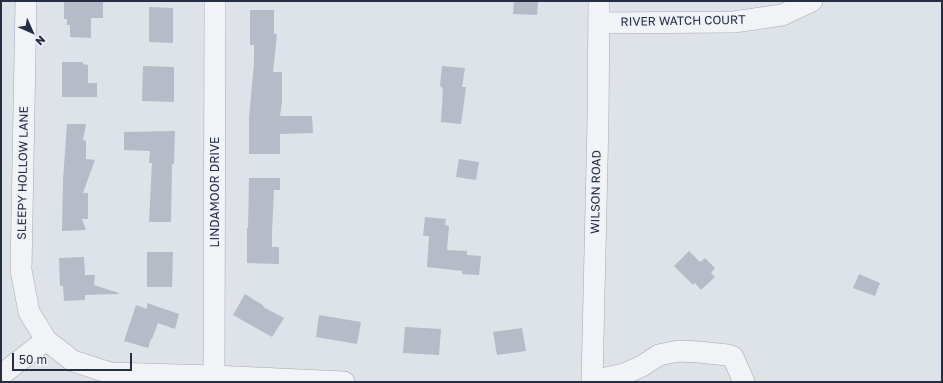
<!DOCTYPE html>
<style>
body{margin:0}
#map{position:relative;width:943px;height:383px;overflow:hidden;background:#dee2e9;font-family:"Golos Text",sans-serif}
canvas{display:block}
.frame{position:absolute;inset:0;border:2px solid #262e42;pointer-events:none}
.north{position:absolute;left:12px;top:12px;width:40px;height:40px;-webkit-text-stroke:3px #eef1f7;paint-order:stroke;rotate:135deg;font-size:11px;font-weight:700;line-height:16px;text-align:center;color:#262e42}
.north::after{content:'';display:block;margin:auto;width:14px;height:18px;background:#262e42;clip-path:polygon(50% 0,100% 100%,50% 72%,0 100%)}
.scale{position:absolute;left:12px;top:353px;width:120px;height:18px;box-sizing:border-box;border:2px solid #262e42;border-top:0;padding-left:5px;font-size:12px;line-height:14px;white-space:nowrap;color:#262e42;-webkit-text-stroke:3px #eef1f7;paint-order:stroke}
</style>
<div id="map">
<canvas width="943" height="383"></canvas>
<div class="frame"></div>
<div class="north">N</div>
<div class="scale">50 m</div>
</div>
<script>
const c = document.querySelector('canvas').getContext('2d');
c.lineJoin = 'round';
function paint(path, color) { c.fillStyle = color; c.fill(path, 'evenodd'); }
function stroke(path, color, width, dash) { c.strokeStyle = color; c.lineWidth = width; c.lineCap = dash ? 'butt' : 'round'; c.setLineDash(dash || []); c.stroke(path); }
function drawText(font, color, halo, rows, align = 'center') {
  c.font = font + ' "Golos Text",sans-serif'; c.lineWidth = 3; c.setLineDash([]); c.textBaseline = 'middle'; c.strokeStyle = halo; c.fillStyle = color; for (const [text, x, y, turn = 0] of rows) {
    c.save(); c.translate(x, y); c.rotate((+turn || 0) * Math.PI / 180); c.textAlign = isNaN(turn) ? turn : align; if (halo) c.strokeText(text, 0, 0); c.fillText(text, 0, 0); c.restore();
  }
}
const building = new Path2D(`
 M64,1H103V18H91V38L70,37V25H67V19H64Z
 M514,1H538L537,15L513,14Z
 M149,7L173,8V43L149,42Z
 M250,10H274V34H277L273,72H282V101L280,116H312L313,133L280,134V154H249V118L254,63V45H250Z
 M62,62H83V64L88,65V83H97V97H62Z
 M143,66L174,67V102L142,101Z
 M442,66L465,68L462,87H466L461,124L441,122L443,88L440,86Z
 M67,124H86L83,140L86,141V159L95,160L83,193H88V219H82L86,230L62,231L63,180Z
 M175,131L174,164H172L171,222H149L152,163H149L150,151L124,150V132Z
 M459,159L479,162L476,180L456,177Z
 M249,178H280V190H274L272,232V247H279V264L247,263V228H248Z
 M425,217L446,219L445,225L449,226L447,250L467,251V255L481,256L479,275L462,274V271L427,267L429,236H423Z
 M689,251L700,262L705,258L715,268L711,273L715,277L701,290L695,283L693,285L674,266Z
 M147,252H173L172,287H147Z
 M84,257L85,275H95L94,285L119,293L118,294L85,295V300L64,301L63,286H60L59,258Z
 M859,274L880,283L875,296L853,288Z
 M245,294L264,306L263,307L284,318L272,337L233,315Z
 M147,303L179,314L175,329L158,323L152,339H151L148,348L124,341L136,305L147,309Z
 M319,315L361,322L357,344L316,337Z
 M405,327L441,329L439,355L403,353Z
 M522,328L526,351L497,355L493,332Z`);
const minor = new Path2D(`
 M26,1L21,270L29,312L46,340
 M599,23L734,22L782,15L812,1
 M1,375L46,340L73,361L110,373L214,376L344,382
 M592,381L624,374L642,366L659,355L678,351L699,352L727,355L733,357L744,382
 M212,382L214,376L215,1
 M592,382L598,120L599,1`);
const streetNames = [
 ["RIVER WATCH COURT",683,21,-1],
 ["SLEEPY HOLLOW LANE",23,173,-89],
 ["LINDAMOOR DRIVE",215,192,-90],
 ["WILSON ROAD",596,192,-89]
];
paint(building, '#b5bbc7');
stroke(minor, '#a3a8b4', 22);
stroke(minor, '#f2f3f7', 21);
drawText('12px', '#262e42', '#eef1f7', streetNames);
</script>
